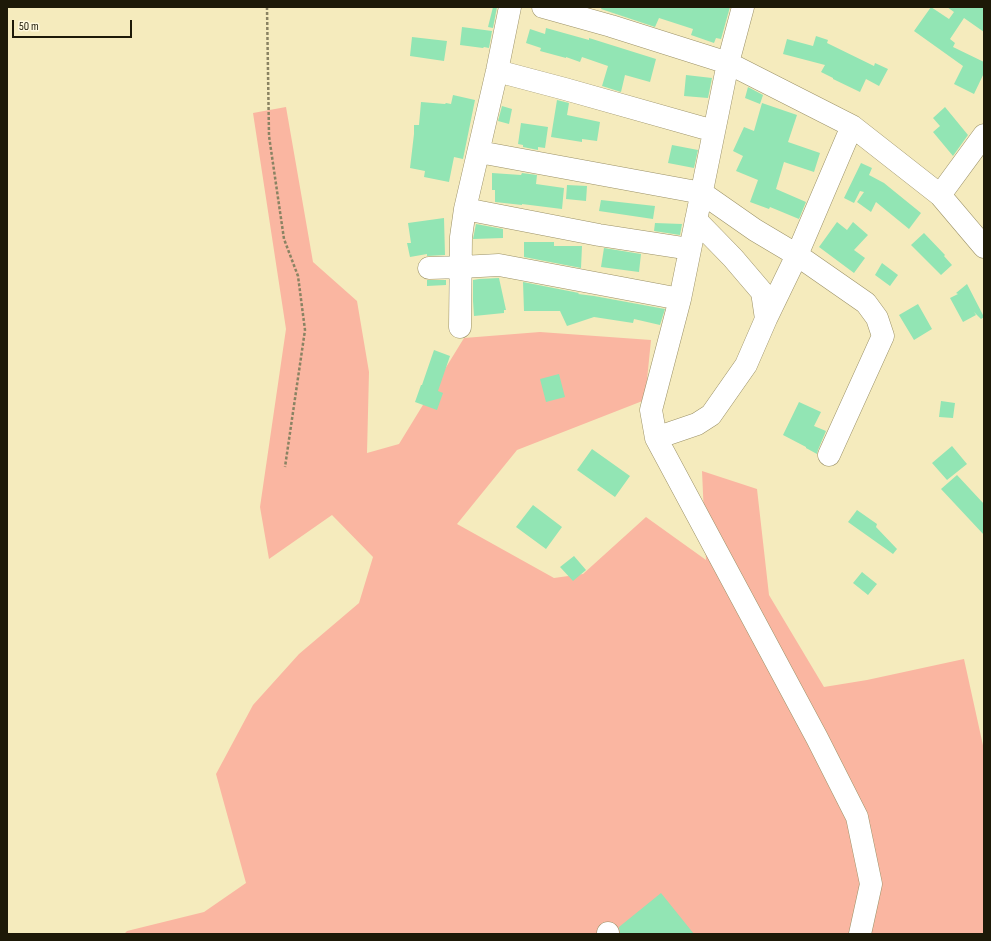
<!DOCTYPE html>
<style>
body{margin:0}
#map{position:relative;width:991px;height:941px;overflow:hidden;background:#f5ebbd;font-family:"Sofia Sans Condensed",sans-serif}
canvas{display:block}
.frame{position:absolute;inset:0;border:8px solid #1d1908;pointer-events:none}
.scale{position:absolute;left:12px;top:20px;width:120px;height:18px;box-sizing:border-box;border:2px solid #1d1908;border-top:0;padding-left:5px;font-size:12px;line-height:14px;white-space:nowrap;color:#1d1908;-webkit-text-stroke:3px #fef8dd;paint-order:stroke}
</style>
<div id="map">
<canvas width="991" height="941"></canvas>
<div class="frame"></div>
<div class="scale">50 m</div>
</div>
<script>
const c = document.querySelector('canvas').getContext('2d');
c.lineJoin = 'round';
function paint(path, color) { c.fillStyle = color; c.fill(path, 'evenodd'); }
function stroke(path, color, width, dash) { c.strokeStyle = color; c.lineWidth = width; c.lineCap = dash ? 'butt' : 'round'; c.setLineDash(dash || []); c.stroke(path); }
const green = new Path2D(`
 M286,107L313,262L357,301L369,372L367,453L399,444L464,338L540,332L651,340L645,400L517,450L457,524L554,578L583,574L646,517L706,560L702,471L757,489L769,595L824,687L867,680L964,659L984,750V934H124L127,931L204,912L246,883L216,774L253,705L299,654L359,603L373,557L332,515L269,559L260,507L286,329L253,113Z`);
const building = new Path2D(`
 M493,7H497L493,28L488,27Z
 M602,7H730L721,39L716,38L714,43L691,35L693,29L659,18L655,27L601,9Z
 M931,7L949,19L954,12L947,7H984V32L964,18L950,39L955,43L953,47L984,62V73L974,94L954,84L963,66L914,31Z
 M462,27L492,31L489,48L484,47L483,48L460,45Z
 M546,28L589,40V38L656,59L650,82L625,75L621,92L602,86L608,66L582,57L580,62L566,57V58L540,51L541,48L526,43L530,29L545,34Z
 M816,36L828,40L827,43L874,66L875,63L888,69L879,86L866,79L860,92L833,79V78L821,72L825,65L783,54L787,39L813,46Z
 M412,37L447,41L444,61L410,56Z
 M686,75L712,78L708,98L684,96Z
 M748,87L763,95L760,104L745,98Z
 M453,95L475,100L463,159L454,157L449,182L424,177L425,171L410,168L414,134V125H419L421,102L445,104L446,103L451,104Z
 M557,100L569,103L567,115L600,122L597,141L582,139V142L551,137Z
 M762,103L797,115L788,142L820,153L814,172L784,162L776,189L806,202L799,219L770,207L769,209L750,202L758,180L736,171L743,156L733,151L744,127L754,131Z
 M502,106L512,109L509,124L498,121Z
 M945,107L968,135L953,156L933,132L940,126L933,118Z
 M521,123L548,127L545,148L538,147V150L523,147V145L518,144Z
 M672,145L698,150L694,168L668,163Z
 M861,163L872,168L869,175L884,183L921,213L909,229L876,202L871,212L857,202L864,192L860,191L854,203L844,198Z
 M492,173L521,175L522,173L537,175L536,184L564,188L562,209L522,204V205L495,202V190H492Z
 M567,185L587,186L586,201L566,199Z
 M601,200L655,206L653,219L599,211Z
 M444,218L445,255L427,256V254L410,257L407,243H411L408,223Z
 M837,222L847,230L853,222L868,235L854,250L865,258L854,273L819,247Z
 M655,223L682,224L680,235L654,231Z
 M476,224L503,229V238L473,239Z
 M924,233L945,255L944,256L952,265L941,275L911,245Z
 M524,242H554V246H582L581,268L524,257Z
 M604,248L641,254L639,272L601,267Z
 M882,263L898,275L890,286L875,275Z
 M499,278L506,310H504V313L474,316L473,301V280L479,279Z
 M427,280H446V285L427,286Z
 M523,282L579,293L578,294L594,296L665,309L660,325L634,319L633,323L594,317L567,326L560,311H524Z
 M967,284L984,317L981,319L974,312L976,315L963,322L950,298L958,294L956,293Z
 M918,304L932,329L914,340L899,315Z
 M434,350L450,356L438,391L443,393L437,410L415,402L421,385H422Z
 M559,374L565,397L546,402L540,379Z
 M941,401L955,403L953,418L939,417Z
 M799,402L821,412L814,426L826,431L818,450L817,454L806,448V447L783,435Z
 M952,446L967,464L947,480L932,463Z
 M592,449L630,476L615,497L577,470Z
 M957,475L984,504V535L941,489Z
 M533,505L562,527L546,549L516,527Z
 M857,510L877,524L876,527L897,549L893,554L848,522Z
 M574,556L586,570L573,581L560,567Z
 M862,572L877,584L868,595L853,583Z
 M661,893L694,934H620L619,927Z`);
const path = new Path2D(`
 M267,7L269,136L284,239L298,276L305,330L285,467`);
const minor = new Path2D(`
 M543,7L611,26L728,63L852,126L940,195L984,247
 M743,7L728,63L680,299L651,410L656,438L817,738L857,817L871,884L860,934
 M497,71L565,89L714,131
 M479,152L702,193L755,230L797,255L866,303L877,318L883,336L829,455
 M940,195L984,135
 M465,209L599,235L690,249
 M696,220L733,258L762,292L766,319
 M429,268L461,267L499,265L680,299
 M460,327L461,237L465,209L497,71L510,7
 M656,438L697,424L711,415L746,365L766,319L797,255L852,126
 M608,934V933`);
paint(green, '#fab6a1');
paint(building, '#92e5b4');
stroke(minor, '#9b9167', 23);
stroke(path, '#8a8363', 2.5, [3, 2]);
stroke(minor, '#fff', 22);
</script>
